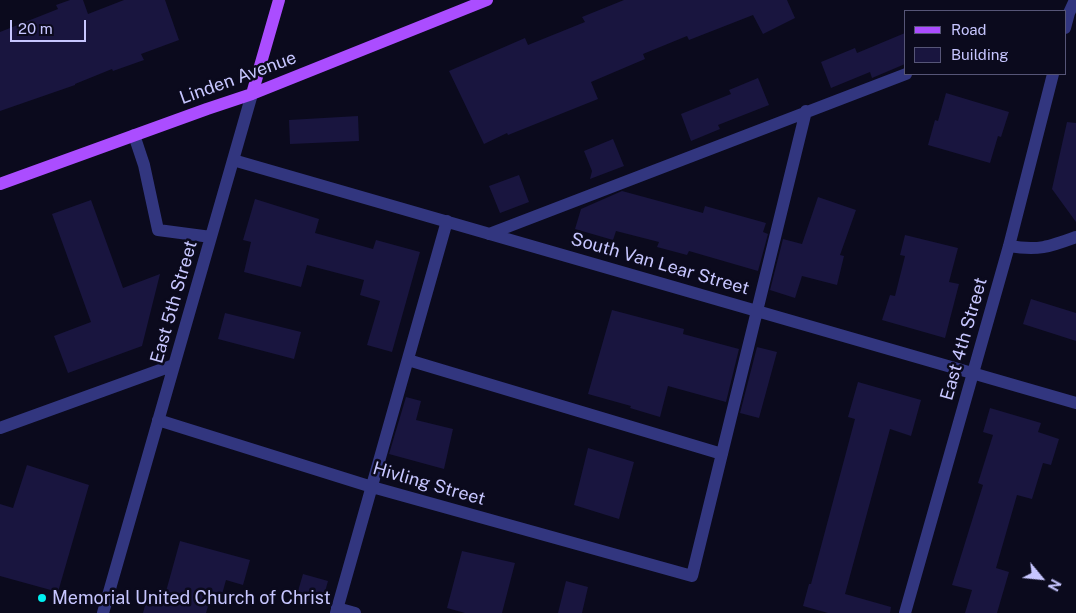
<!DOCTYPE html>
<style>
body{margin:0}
#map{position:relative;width:1076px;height:613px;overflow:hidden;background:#0b0a1d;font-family:"Public Sans",sans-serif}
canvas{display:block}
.legend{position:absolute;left:904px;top:10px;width:162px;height:65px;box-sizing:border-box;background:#0b0a1d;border:1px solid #565577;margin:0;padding:6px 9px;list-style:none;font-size:15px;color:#c7c6ff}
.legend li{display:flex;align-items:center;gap:10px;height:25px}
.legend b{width:25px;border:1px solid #565577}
.north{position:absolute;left:1016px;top:553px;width:50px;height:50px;-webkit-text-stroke:4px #0b0a1d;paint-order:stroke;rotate:118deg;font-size:14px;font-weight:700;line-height:20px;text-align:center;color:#c7c6ff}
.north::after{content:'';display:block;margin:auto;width:18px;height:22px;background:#c7c6ff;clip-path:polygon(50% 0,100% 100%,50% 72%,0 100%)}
.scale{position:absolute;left:10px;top:20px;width:76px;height:22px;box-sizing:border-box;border:2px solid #c7c6ff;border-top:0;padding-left:6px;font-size:15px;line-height:18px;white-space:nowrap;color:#c7c6ff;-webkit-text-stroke:4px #0b0a1d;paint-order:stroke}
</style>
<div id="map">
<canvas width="1076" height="613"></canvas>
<ul class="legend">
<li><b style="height:6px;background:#ab4dff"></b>Road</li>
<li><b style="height:14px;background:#19153f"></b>Building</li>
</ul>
<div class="north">N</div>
<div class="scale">20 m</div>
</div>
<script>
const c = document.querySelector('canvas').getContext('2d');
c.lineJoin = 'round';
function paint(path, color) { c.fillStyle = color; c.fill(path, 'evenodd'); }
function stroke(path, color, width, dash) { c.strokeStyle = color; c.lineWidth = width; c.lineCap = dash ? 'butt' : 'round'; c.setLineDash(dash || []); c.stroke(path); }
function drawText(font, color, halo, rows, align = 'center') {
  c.font = font + ' "Public Sans",sans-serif'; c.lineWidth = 5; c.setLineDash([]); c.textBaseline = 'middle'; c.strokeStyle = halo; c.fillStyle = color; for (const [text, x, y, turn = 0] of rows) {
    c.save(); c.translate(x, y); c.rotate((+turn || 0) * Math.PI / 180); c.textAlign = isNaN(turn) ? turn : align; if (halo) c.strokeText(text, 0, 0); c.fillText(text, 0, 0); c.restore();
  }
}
const building = new Path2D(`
 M70,0H83L88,14L124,0H165L179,40L141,54L144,60L113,71L112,69L75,84V85L0,111V32L58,9L56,5Z
 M624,0H787L795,18L763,34L753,15L689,40L687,36L643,54L645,59L591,82L598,99L508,135L507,133L484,144L449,71L525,38L528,45L585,22L582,17Z
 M905,33V64L872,78L870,72L831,88L821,62L855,48L857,53Z
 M758,78L769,105L718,125L720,129L691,141L681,114L731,94L729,90Z
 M946,93L1009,112L1001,137L998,136L990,163L928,145L935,120L938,121Z
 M358,116L359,141L290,144L289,120Z
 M1067,122L1076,123V222L1052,189Z
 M613,139L624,166L590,179L592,171L584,151Z
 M519,175L529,202L500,213L489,186Z
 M622,191L703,213L705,206L766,223L763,232L768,234L758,271L689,251L687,255L657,247L659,242L616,231L613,240L575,229L581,209Z
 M818,197L856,210L840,255L844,256L837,285L802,276L795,298L770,290L783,239L802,244Z
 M255,199L319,219L315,233L373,249L376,240L420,252L392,352L367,345L380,301L360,295L364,280L307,265L301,287L244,272L251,242L243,240Z
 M91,200L123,288L160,274L142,346L68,373L54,336L91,322L52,214Z
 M905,235L958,248L949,282L959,284L945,338L882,320L890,295L895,296L905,256L900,255Z
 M1031,299L1076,313V341L1023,324Z
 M612,310L684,329L683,334L739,349L726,402L668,386L660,417L630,408L631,406L588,394Z
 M225,313L301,332L294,359L218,339Z
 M757,347L777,352L759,418L740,413Z
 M858,382L921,400L911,436L890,429L845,594L891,607L890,613H828L803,606L809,584H811L855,419L848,417Z
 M406,397L421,401L416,420L453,429L444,469L389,454Z
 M990,408L1041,423L1038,432L1059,439L1051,465L1043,463L1032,499L1017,495L996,568L1009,572L997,613H965L972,590L952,585L983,485L978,483L993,435L983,432Z
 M588,448L634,462L619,519L574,505Z
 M27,465L89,485L58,592L0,576V504L13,508Z
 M180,541L250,560L243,585L226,580L219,605L209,603L206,613H143L149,591L165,595Z
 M462,551L515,563L502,613H465L447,608Z
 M303,574L328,581L321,606L296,598Z
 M566,581L588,587L582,613H558Z`);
const minor = new Path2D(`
 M1065,28L1069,13L1075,0
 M134,135L144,165L158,230L211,237
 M233,160L1076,403
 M489,234L906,74
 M1009,246C1038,251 1049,247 1076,237
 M408,360L722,454
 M158,420L372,487L692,576L806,111
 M0,428L174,365
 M337,608L355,613
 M103,613L252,94
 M336,613L447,221
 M905,613L1009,246L1053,74`);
const major = new Path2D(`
 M252,94L279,0
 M0,184L207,109L252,94L487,0`);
const markers = [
 [42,598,5,"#00f0f1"]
];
const streetNames = [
 ["Linden Avenue",238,78,-20],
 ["South Van Lear Street",660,264,16],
 ["East 5th Street",174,302,-74],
 ["East 4th Street",964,339,-74],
 ["Hivling Street",429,484,16]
];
const poiNames = [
 ["Memorial United Church of Christ",52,598]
];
paint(building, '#19153f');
stroke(minor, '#32367f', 12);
stroke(major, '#ab4dff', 12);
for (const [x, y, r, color] of markers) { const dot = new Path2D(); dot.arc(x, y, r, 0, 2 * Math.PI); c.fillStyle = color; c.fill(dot); stroke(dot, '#0b0a1d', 2); }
drawText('18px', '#c7c6ff', '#0b0a1d', streetNames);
drawText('18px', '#c7c6ff', '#0b0a1d', poiNames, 'left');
</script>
